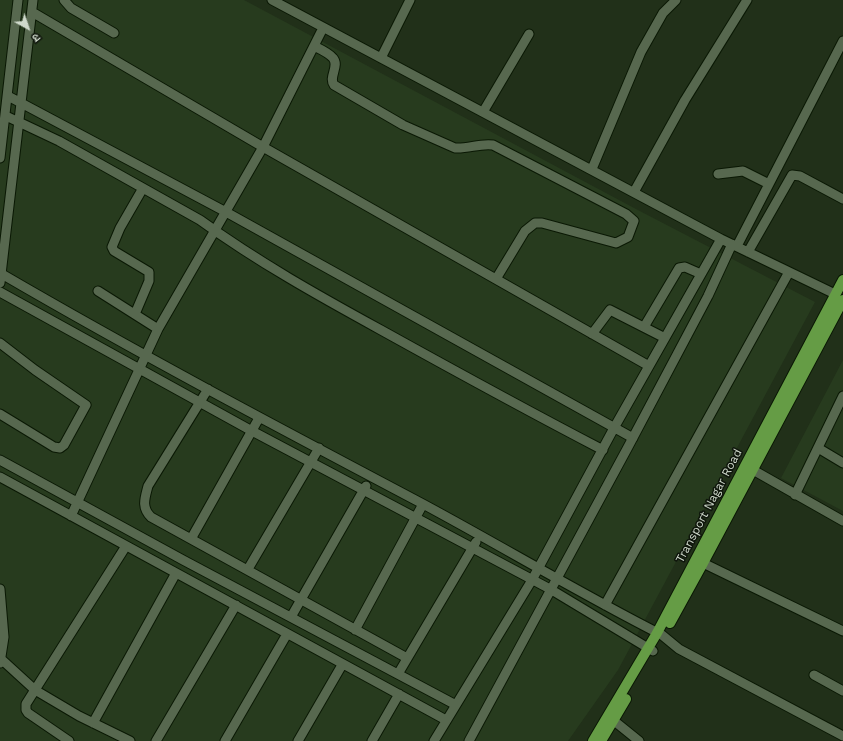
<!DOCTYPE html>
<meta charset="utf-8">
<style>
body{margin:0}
#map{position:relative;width:843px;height:741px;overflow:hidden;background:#213019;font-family:"Work Sans","Noto Sans Devanagari",sans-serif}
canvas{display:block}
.north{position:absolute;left:8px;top:8px;width:40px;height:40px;-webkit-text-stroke:3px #0f160c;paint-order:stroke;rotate:140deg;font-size:11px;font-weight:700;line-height:16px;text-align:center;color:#cfd9cb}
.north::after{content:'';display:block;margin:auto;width:14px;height:18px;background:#cfd9cb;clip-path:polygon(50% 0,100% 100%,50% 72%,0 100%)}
</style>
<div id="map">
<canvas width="843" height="741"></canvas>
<div class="north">उ</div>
</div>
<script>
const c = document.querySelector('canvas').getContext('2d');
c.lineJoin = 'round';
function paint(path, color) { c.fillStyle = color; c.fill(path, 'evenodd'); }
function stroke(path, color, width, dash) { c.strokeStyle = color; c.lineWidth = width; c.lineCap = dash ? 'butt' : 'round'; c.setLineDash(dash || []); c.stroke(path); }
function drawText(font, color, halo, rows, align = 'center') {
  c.font = font + ' "Work Sans",sans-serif'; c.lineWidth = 3; c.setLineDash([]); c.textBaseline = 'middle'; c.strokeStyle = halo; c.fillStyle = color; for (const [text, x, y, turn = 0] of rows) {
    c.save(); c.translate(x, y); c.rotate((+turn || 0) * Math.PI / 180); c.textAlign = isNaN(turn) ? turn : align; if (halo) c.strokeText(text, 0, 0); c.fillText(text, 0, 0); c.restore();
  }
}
const built = new Path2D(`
 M0,0H244L634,208L815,302L618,670L568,741H0Z
 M843,360V511L781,478Z`);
const minor = new Path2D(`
 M64,0L71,8L114,33
 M272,0L721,239L835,294
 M32,12L263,147L649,366
 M314,46C320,49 329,53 333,58C340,66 328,77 334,85L403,125L455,148C468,149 480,143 493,145L626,214L634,221L628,237L616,243L542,223H535L525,231L496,279
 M381,58L410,0
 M8,96L226,212L633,438
 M483,112L529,34
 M6,116L59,141L200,220C258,262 319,296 381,330C455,371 528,411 603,450
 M0,158L18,0
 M592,169L641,52L663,13L676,0
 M718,174L743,171L769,184
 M634,192L685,100L747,0
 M737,246L843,41
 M748,252L792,175L800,176L843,199
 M0,273C139,354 281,429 423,504C503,547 581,594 662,635L679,649L843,736
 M0,283L33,0
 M98,291L158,329
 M0,292L252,431L550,589L653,651
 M135,314L149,281V272L114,251L112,247L120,228L143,188
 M644,327L679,268L685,267L701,274
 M592,334L610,310L665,338
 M0,343L35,370L86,405L64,445L60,448L54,447L0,414
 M208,389L148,486C145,498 141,507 151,517L407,658
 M818,448L843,463
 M0,460L183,560L456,705
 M753,470L843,521
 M0,477L446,720
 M795,495L843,396
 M71,516L158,329L263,147L323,28
 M191,539L259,418
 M703,563L843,631
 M248,569L319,448
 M0,589L4,637L0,663
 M605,605L789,272
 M291,617L366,486
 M355,630L423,504
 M0,658L35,690L79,716L130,741
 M398,674L476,542
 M814,675L843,691
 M613,720L639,741
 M93,723L176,573
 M69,741L28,713L26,710V704L126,546
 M156,741L236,605
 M225,741L287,634
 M298,741L342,665
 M372,741L399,694
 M434,741L532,580L614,428L721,239
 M469,741L628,447L708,296L732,244`);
const major = new Path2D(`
 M670,623L703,563L843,300
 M593,741L657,633L843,280
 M601,741L626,699`);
const streetNames = [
 ["Transport Nagar Road",709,506,-62]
];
paint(built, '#273b1e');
stroke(minor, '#0a1804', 11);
stroke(major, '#0a1804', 12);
stroke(minor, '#57684f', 9);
stroke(major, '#659c45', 10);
drawText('12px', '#cfd9cb', '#0f160c', streetNames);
</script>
